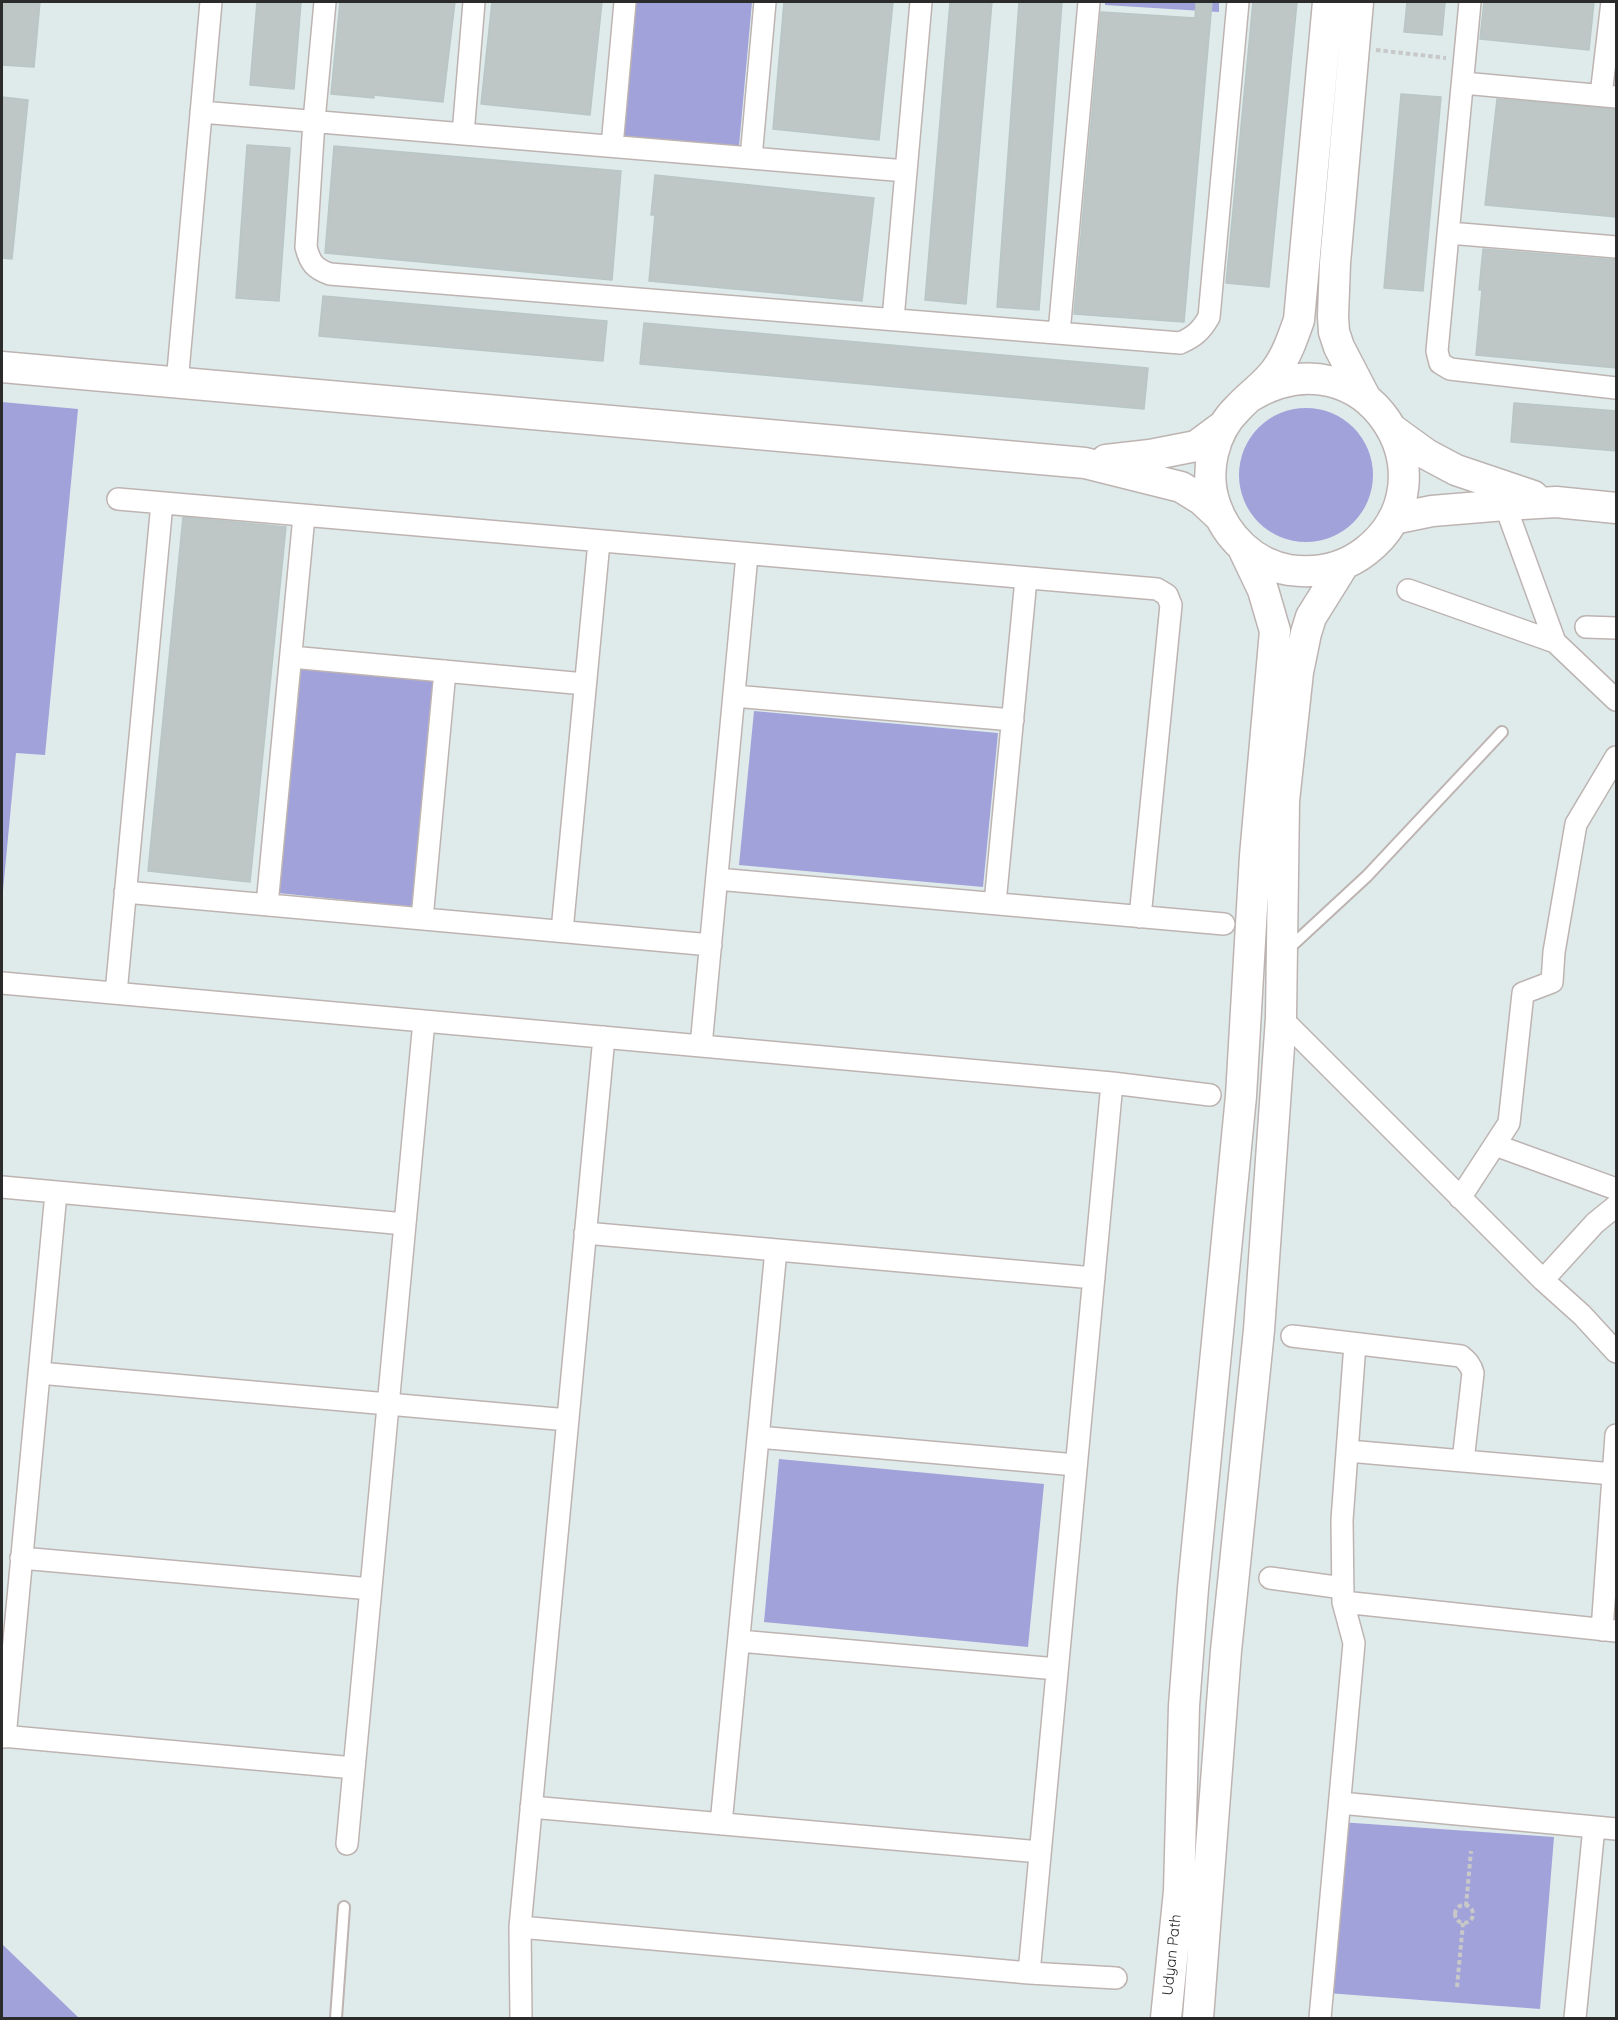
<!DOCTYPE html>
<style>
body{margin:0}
#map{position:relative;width:1618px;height:2020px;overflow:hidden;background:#dfebea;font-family:Quicksand,sans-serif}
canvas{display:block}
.frame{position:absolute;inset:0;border:3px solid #2b2b2b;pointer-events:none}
</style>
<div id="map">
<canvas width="1618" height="2020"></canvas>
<div class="frame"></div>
</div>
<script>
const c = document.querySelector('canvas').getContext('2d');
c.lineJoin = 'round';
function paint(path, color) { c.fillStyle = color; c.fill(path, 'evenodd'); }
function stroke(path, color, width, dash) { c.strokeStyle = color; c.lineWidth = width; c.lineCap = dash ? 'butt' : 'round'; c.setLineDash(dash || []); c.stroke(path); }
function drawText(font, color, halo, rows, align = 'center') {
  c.font = font + ' Quicksand,sans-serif'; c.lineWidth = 4.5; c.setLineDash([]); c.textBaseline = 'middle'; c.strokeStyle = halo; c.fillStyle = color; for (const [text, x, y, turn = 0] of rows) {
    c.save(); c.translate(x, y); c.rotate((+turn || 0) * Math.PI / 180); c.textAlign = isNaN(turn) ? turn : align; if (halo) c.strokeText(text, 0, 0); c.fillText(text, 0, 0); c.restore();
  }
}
const green = new Path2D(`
 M635,2H752L739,146L624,136Z
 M1105,2H1219V12L1105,5Z
 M2,402L78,409L45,755L16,753L2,901Z
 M1239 475a67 67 0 1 1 134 0a67 67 0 1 1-134 0Z
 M301,666L436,679L413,907L278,893Z
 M754,711L998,733L983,887L739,865Z
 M779,1459L1044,1484L1028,1647L764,1622Z
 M1340,1822L1554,1837L1540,2009L1327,1993Z
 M2,1944L79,2018H2Z`);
const building = new Path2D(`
 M2,2H40L34,67L2,65Z
 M257,2H301L294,89L250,85Z
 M340,2H455L443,102L374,95V98L331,94Z
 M492,2H602L590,115L481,104Z
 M784,2H893L879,140L773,129Z
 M950,2H992L966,304L925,300Z
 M1019,2H1062L1039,310L997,307Z
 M1196,2H1212L1184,322L1074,314L1101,12L1195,18Z
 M1253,2H1297L1269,287L1226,283Z
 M1407,2H1445L1442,35L1404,32Z
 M1484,2H1594L1589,50L1480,39Z
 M1401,94L1441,97L1423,291L1384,288Z
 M2,97L28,100L12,259L2,258Z
 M1497,99L1617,109V217L1485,205Z
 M247,145L290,148L279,301L236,298Z
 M334,146L621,171L612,280L325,253Z
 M655,175L874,198L862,301L649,281L655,215H651Z
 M1483,249L1617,260V368L1476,355L1482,290H1479Z
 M323,296L607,321L603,361L319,336Z
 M644,323L1148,368L1144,409L640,364Z
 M1514,403L1617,411V451L1511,442Z
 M183,517L286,527L250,882L148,871Z`);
const path = new Path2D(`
 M1376,50L1446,58
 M1455 1914a9 9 0 1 1 18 0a9 9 0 1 1-18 0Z
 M1466,1906L1471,1851
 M1457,1987L1463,1923`);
const service = new Path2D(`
 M1287,950L1367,876L1502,732
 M336,2018L344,1907`);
const minor = new Path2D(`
 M325,2L314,121L306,247C310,263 315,269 330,274L1180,343C1194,337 1201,331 1209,317L1238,2
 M1470,2L1437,351L1440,363L1450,369L1616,388
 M1463,83L1616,97
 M1601,95L1612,2
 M201,112L906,171
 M463,134L474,2
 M612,146L625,2
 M751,158L765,2
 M1449,233L1616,247
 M893,319L921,2
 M1059,333L1089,2
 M177,383L211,2
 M118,499L1157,589L1167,595L1171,605L1140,917
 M1505,505L1555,642L1616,700
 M1408,590L1555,642
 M1586,627L1616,628
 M291,657L585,684
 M734,696L1013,720
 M717,879L1224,924
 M125,892L711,945
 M995,903L1026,579
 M267,905L304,516
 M422,919L445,671
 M562,931L599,542
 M2,983L1112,1083L1210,1095
 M116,993L162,503
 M1281,1018L1543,1280L1582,1315L1616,1352
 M701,1046L747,555
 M1495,1145L1616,1189
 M2,1187L405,1224
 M1460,1198L1509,1123L1523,993L1552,982L1554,952L1576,824L1616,757
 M585,1233L1094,1278
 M1543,1280L1595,1223L1616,1206
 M1292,1336L1461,1356C1467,1361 1471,1365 1473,1373L1463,1461
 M1355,1344L1342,1520L1343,1602L1616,1631
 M39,1373L568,1420
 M758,1437L1076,1465
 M1348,1451L1613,1474
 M21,1558L371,1589
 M1270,1578L1343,1588
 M1602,1630L1616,1435
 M739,1641L1057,1669
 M2,1736L354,1768
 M5,1737L56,1193
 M1340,1803L1616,1829
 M531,1807L1040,1852
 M721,1824L776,1250
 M347,1844L424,1021
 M520,1927L1029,1973L1116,1978
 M1029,1973L1112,1083
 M521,2018L520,1927L604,1037
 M1320,2018L1354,1643L1343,1602
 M1575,2018L1594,1827`);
const secondary = new Path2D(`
 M1358,2L1335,263L1333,316L1334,332L1339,347L1365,397
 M2,367L1085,463L1181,487L1202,500L1219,516
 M1251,396C1365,328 1459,478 1366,551C1344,568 1317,574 1289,570C1254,564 1226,537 1215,504C1204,472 1213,432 1238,408C1250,395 1266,384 1276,370C1287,355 1293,337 1299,320L1328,2
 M1393,430L1426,454L1456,470L1533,496
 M1106,460L1150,455L1196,446L1223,426
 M1393,519L1432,511L1505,505L1556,502L1616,508
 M1166,2018L1179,1891L1184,1706L1193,1588L1241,1096L1255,856L1275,631L1263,590L1243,548
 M1198,2018L1226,1651L1259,1330L1281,1018L1284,801L1298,672L1306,633L1311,617L1344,564`);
const streetNames = [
 ["Udyan Path",1172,1955,-84]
];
paint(green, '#a2a2db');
paint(building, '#bec7c6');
stroke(building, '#b8c6c6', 1.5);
stroke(service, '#bdb4b2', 14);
stroke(minor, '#bdb4b2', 24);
stroke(secondary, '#bdb4b2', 33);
stroke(path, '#c8c8c8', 4, [4.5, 3]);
stroke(service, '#fff', 10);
stroke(minor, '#fff', 21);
stroke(secondary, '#fff', 30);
drawText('15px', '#2b2b2b', '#fff', streetNames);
</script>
